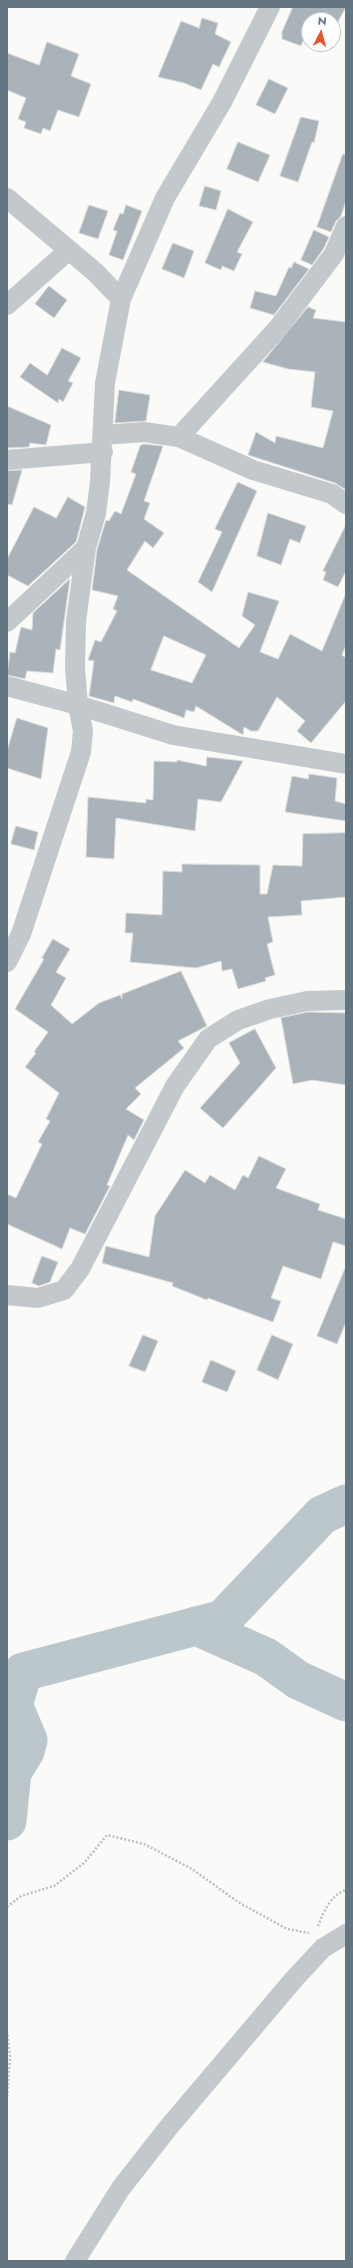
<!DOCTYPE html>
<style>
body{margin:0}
#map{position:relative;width:353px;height:2268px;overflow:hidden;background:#fafaf8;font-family:Jost,sans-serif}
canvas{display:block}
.frame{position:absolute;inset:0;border:8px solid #657683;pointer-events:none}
.north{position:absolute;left:301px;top:12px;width:40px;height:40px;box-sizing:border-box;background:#fff;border:1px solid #c1c8cd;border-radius:50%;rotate:6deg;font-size:11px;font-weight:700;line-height:16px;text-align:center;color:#657683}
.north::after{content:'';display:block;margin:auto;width:14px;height:18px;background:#e4572e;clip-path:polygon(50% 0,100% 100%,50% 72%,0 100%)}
</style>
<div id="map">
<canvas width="353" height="2268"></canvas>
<div class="frame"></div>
<div class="north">N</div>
</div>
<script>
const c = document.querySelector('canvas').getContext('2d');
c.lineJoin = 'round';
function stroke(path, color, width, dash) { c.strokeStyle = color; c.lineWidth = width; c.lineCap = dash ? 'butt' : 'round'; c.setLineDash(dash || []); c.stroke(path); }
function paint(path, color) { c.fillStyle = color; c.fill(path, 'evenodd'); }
const river = new Path2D(`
 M196,1626L266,1657L298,1680L346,1702
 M7,1821L12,1772L25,1751L28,1740L13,1705L23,1672L223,1619L322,1515L346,1504`);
const building = new Path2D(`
 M293,7H346L333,31V20H309V41L304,39L301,46L282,39V32Z
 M202,18L218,23L215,34L231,42L219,67L213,64L201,90L184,83L158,77L181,21L199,28Z
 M47,42L79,54L71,76L91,84L79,117L58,110L50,131L43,128L41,134L24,128L26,122L18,119L26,98L7,90V53L39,65Z
 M269,79L288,88L275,114L256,105Z
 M301,117L319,121L314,143L312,142L298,182L280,176Z
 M238,142L270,155L258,182L227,169Z
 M343,154L346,155V201L341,216L336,221L331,232L317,227Z
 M205,186L221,191L216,210L199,206Z
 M89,205L108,211L98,239L79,233Z
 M126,205L142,211L123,260L109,255L117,231L113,230L120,213L123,214Z
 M228,209L253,222L237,252L242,254L234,271L222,266L221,270L205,263Z
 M314,230L329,237L324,248L312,265L301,260Z
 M173,243L194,251L184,278L162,269Z
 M294,262L309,269L274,315L250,308L255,291L276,296L289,267L291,268Z
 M49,286L67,300L54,318L35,304Z
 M308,307L316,310L313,318L346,322V490L335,483L248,455L256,432L275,443L276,436L323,448L333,411L311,407L315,372L288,369L263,362Z
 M62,348L81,358L68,381L73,383L63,402L59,399L58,403L20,377L30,363L47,375Z
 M119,390L150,395L146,421L115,423Z
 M7,406L51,425L46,445L30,443L29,447L7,448Z
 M144,444L163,446L144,501L150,503L144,519L164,533L153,548L145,541L127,570L239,648L255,625L242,616L248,592L279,601L260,652L278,659L290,634L322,651L346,593V645L342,655L346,658V701L311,743L297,731L305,721L277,697L258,731H251L244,727L243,735L196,706L194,712L186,710L184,718L133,699L132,702L115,696L114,703L89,696L94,661L88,660L95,640L101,642L117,611L113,609L118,596L92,590L97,550L106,520L109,521L115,511L121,514L136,474L131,472L140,446ZM164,636L206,655L192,683L151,670Z
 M22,470L12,505L7,504V471Z
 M238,482L257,491L212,592L198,582L222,532L215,529Z
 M68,497L85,507L76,542L28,586L7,575V559L34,507L56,518Z
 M268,513L306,526L300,543L290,539L281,565L257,556Z
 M346,525V571L338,587L323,580L326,572L323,571Z
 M70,579L60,650L56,649L53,673L27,671L25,679L7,675L10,652L15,653L21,627L32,630L33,613Z
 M17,718L48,728L41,779L7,768V751Z
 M207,757L243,761L221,802L198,799L195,831L116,818L114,859L86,857L88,797L146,803V799L153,800L154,761L177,762V760L206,766Z
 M309,774L337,778L335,801L346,804V821L285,812L292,776L308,779Z
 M16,826L38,832L34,850L11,844Z
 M346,833V897L301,901L302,915L268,917L273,942L267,944L275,975L265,978L266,981L238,989L232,969L222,971L221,961L196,968L130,962L133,933H125L126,913L162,915L163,871L182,872V864L260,865V894H267L273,865L302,866L303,834Z
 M53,939L70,949L56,972L66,978L51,1005L72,1024L99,1003L120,995L122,999V994L181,971L207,1026L178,1041L184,1048L135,1088L141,1094L126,1109L144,1120L134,1140L128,1135L107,1185L110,1186L85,1234L70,1228L62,1249L7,1224V1194L16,1198L42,1144L38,1142L50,1121L46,1119L59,1093L25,1067L36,1053L34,1052L48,1032L15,1009L44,959L42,958Z
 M308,1012L346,1013V1085L312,1080L293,1084L281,1018Z
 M255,1029L276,1068L223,1128L200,1108L240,1063L229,1043Z
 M259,1156L286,1169L276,1188L320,1204L318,1210L346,1219V1246L333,1242L321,1279L283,1266L271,1298L281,1301L273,1322L208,1298L207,1300L172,1286L173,1283L102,1263L106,1246L149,1257L155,1216L185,1170L205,1183L210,1175L235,1190L243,1175L248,1178Z
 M42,1256L58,1262L50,1282L39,1286L32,1283Z
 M346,1266V1322L337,1344L317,1336Z
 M143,1335L158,1341L145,1372L129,1366Z
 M272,1335L293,1344L278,1380L257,1370Z
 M211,1360L236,1371L227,1392L202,1382Z`);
const path = new Path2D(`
 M7,1907L21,1896L54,1886L84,1863L107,1835L144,1844L192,1869L238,1902L287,1929L309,1933
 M318,1926C323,1913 331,1894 346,1890
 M7,2031L10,2056L7,2098`);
const minor = new Path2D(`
 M7,198L95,272L121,299
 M7,305L69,250
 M103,435L144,432L179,437L253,470L332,494L346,504
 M179,437L278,328L334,254L346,226
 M7,460L103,452
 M7,622L86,548
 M7,686L78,705L173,735L346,764
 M7,962L21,934L81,752L83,731L78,705L75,668L76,621L86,548L96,513L100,482L105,383L121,299L165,198L222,102L270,7
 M7,1295L38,1298L64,1290L80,1269L175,1086L208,1039L238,1020L270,1009L307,1001L346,1000
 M75,2261L121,2188L168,2128L295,1978L323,1948L346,1934`);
stroke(river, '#bbc7cb', 39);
paint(building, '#aab3b9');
stroke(building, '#dcdcda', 1);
stroke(path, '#bbbfc2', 2.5, [2, 2]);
stroke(minor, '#c3c8cc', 20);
</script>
